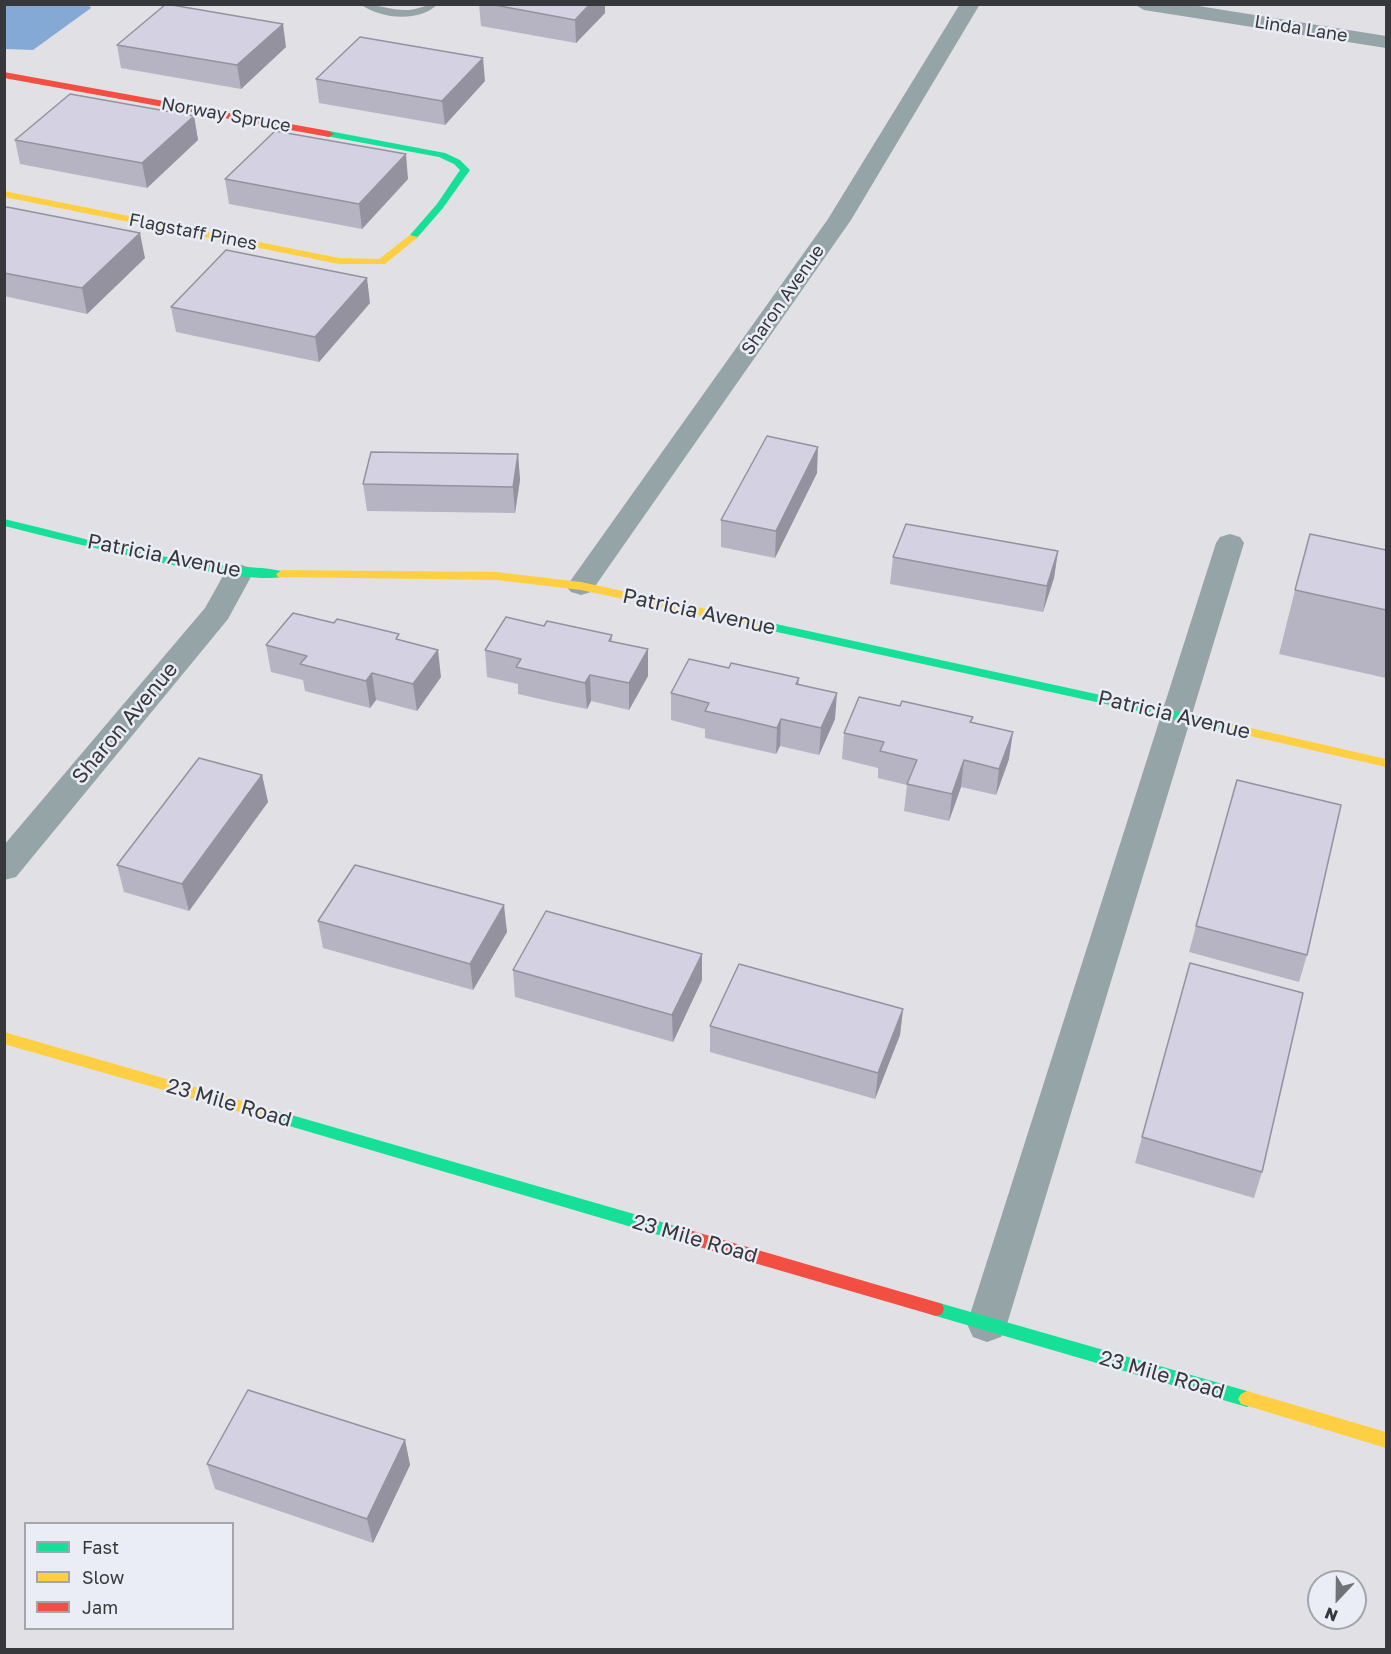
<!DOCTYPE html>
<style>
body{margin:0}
#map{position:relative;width:1391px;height:1654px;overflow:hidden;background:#e0e0e5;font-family:"Golos Text",sans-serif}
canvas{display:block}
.frame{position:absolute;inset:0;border:6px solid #37383b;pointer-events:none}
.legend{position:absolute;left:24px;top:1522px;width:210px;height:108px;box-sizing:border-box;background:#eaedf5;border:2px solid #a2a5ab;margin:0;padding:8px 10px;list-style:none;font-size:18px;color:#37383b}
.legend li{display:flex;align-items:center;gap:12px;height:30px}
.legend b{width:30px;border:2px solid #a2a5ab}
.north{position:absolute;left:1307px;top:1570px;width:60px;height:60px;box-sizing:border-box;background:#eaedf5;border:2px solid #a2a5ab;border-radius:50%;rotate:202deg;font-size:16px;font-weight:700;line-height:24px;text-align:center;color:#37383b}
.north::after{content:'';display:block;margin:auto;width:21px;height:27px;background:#727376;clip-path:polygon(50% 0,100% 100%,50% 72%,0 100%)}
</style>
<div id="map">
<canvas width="1391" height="1654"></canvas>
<div class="frame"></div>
<ul class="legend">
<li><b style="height:8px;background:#16e098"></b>Fast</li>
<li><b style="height:8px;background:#ffcf43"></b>Slow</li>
<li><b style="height:8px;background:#f24e42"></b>Jam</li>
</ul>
<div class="north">N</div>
</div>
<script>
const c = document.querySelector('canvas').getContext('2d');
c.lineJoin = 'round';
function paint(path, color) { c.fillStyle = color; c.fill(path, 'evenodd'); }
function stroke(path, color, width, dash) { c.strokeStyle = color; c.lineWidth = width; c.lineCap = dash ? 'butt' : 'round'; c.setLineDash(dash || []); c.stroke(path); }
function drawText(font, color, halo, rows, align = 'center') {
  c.font = font + ' "Golos Text",sans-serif'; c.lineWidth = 5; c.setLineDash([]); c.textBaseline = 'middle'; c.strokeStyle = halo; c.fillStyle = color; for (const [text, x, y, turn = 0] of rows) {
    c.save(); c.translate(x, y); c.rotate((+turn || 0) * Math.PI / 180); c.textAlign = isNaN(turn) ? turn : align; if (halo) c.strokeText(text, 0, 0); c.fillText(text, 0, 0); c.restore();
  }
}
const water = new Path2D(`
 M88,4L91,8L33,50L5,49V5Z`);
const lane = new Path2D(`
 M360,4C377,4 393,11 409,10C419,9 427,4 438,4C419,23 380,19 360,4Z`);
const street = new Path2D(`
 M960,4H980L851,220L591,592L581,595L571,592L566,586L571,580L828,219Z
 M1134,4H1186L1386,36V48L1144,10Z
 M1230,534L1240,537L1244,543L1007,1324L1001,1337L987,1342L973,1337L967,1324L1216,543L1220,537Z
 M238,564L248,567L253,573L228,619L16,877L4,880V845L205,608L228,567Z`);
const fast = new Path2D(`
 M329,131L445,153L460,160L470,170L443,208L416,239H410V235L437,204L460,170L454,164L439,157L326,136L324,134Z
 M4,519C76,536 147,557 221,565C234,567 280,567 288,574C267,594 42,535 4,526Z
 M758,620L1233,724L1239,728L1233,732L754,627L752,624Z
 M274,1110L679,1227L685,1229L687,1234L685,1239L679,1241L269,1120L266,1116L269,1112Z
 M936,1302L1247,1391L1253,1394L1256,1399L1253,1404L1247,1407L936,1316L930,1314L928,1309L930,1304Z`);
const slow = new Path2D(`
 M4,191L339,258L379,259L410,235L418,237L385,264H339L4,197Z
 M282,570L496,572L581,582L758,620L764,624L758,628L581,590L496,580L278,577L276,574Z
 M1233,724L1386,759V767L1228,731L1227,728Z
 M4,1032L274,1110L279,1112L282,1116L279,1120L274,1122L4,1044Z
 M1247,1391L1386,1432V1448L1241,1404L1238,1399L1241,1394Z`);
const jam = new Path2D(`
 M4,72L329,131L334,134L329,137L4,78Z
 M679,1227L936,1302L942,1304L944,1309L942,1314L936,1316L679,1241L673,1239L671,1234L673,1229Z`);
const wall = new Path2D(`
 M479,4H605V13L576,43L481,26Z
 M117,45L286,47L241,89L121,68Z
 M316,79L485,81L445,125L319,103Z
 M194,116L198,140L147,188L20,164L15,140Z
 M225,179H408L362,229L229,204Z
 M4,209L145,258L87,314L4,296Z
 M370,303L319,362L176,332L171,307Z
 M518,454L520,480L515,513L367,511L363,484Z
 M817,473L775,558L721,547V520Z
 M1386,550V678L1279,654L1295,590Z
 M1058,551L1054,578L1043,612L890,584L893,557Z
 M544,626L612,635V641L648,676L629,710L591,701L587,709L553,702L518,694V684L487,677L485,650Z
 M400,640L441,677L417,711L376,700L370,708L305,691L303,680L271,672L266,645Z
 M729,668L799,678V684L835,719L819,755L780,746L776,754L705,738V729L671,720V693Z
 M972,723L1009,759L996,795L961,787L949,821L904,811L907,785L878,778V768L842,759L844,733Z
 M262,775L268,802L189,911L124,892L117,865Z
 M318,921L507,932L473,990L323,948Z
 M1196,926L1307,955L1299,982L1189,952Z
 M702,954V980L673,1042L515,997L513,970Z
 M903,1009L900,1035L875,1099L710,1052V1026Z
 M1142,1137L1262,1172L1254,1198L1135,1163Z
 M405,1440L410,1465L373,1543L215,1489L207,1464Z`);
const shadedWall = new Path2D(`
 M590,4H605V13L576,43L575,20Z
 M283,24L286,47L241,89L237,65Z
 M483,58L485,81L445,125L442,101Z
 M194,116L198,140L147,188L142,163Z
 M406,154L408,179L362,229L359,204Z
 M140,233L145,258L87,314L82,288Z
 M367,278L370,303L319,362L315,337Z
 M818,447L817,473L775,558L776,531Z
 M518,454L520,480L515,513L513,487Z
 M1058,551L1054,578L1043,612L1047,586Z
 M648,649V676L629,710V683Z
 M438,650L441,677L417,711L413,684Z
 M372,673L376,700L370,708L366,681Z
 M590,675L591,701L587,709L585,683Z
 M837,693L835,719L819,755L821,728Z
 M781,719L780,746L776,754L777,728Z
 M1013,732L1009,759L996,795L999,769Z
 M964,760L961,787L949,821L952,794Z
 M262,775L268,802L189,911L182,884Z
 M504,905L507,932L473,990L470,964Z
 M702,954V980L673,1042L672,1015Z
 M903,1009L900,1035L875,1099L878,1073Z
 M405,1440L410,1465L373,1543L367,1519Z`);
const building = new Path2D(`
 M166,4L283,24L237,65L117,45Z
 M489,4H590L575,20Z
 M360,37L483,58L442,101L316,79Z
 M70,94L194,116L142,163L15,140Z
 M275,131L406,154L359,204L225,179Z
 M7,207L140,233L82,288L4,273V209Z
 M226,250L367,278L315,337L171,307Z
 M767,436L818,447L776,531L721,520Z
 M371,452L518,454L513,487L363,484Z
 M906,524L1058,551L1047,586L893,557Z
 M1310,534L1386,550V610L1295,590Z
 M293,613L334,623L337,619L399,634L396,639L438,650L413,684L372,673L366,681L300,664L307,656L266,645Z
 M506,617L544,626L547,621L612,635L609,641L648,649L629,683L590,675L585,683L551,675L516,667L521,659L485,650Z
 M689,659L729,668L731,663L799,678L796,684L837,693L821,728L781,719L777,728L740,719L705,711L709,703L671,693Z
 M859,697L900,706L902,701L973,717L970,722L1013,732L999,769L964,760L952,794L907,784L917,760L880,751L884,742L844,733Z
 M199,758L262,775L182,884L117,865Z
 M1237,780L1341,805L1307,955L1196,926Z
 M355,865L504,905L470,964L318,921Z
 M546,911L702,954L672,1015L513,970Z
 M1190,963L1303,993L1262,1172L1142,1137Z
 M739,964L903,1009L878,1073L710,1026Z
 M248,1390L405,1440L367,1519L207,1464Z`);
const farStreetnames = [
 ["Linda Lane",1301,29,9],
 ["Norway Spruce",226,115,10],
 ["Flagstaff Pines",193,232,11],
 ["Sharon Avenue",783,300,-55]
];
const streetNames = [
 ["Patricia Avenue",164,556,11],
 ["Patricia Avenue",699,612,12],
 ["Patricia Avenue",1174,715,13],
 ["Sharon Avenue",125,723,-50],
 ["23 Mile Road",229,1103,16],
 ["23 Mile Road",695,1239,16],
 ["23 Mile Road",1162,1375,16]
];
paint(water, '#84a9d4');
paint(lane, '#94a4a7');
paint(street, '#94a4a7');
paint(fast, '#16e098');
paint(slow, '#ffcf43');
paint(jam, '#f24e42');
paint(wall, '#b6b4c2');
paint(shadedWall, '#94929e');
paint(building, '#d4d1e2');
stroke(building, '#94929e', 1.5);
drawText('18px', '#37383b', '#eaedf5', farStreetnames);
drawText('21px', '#37383b', '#eaedf5', streetNames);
</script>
